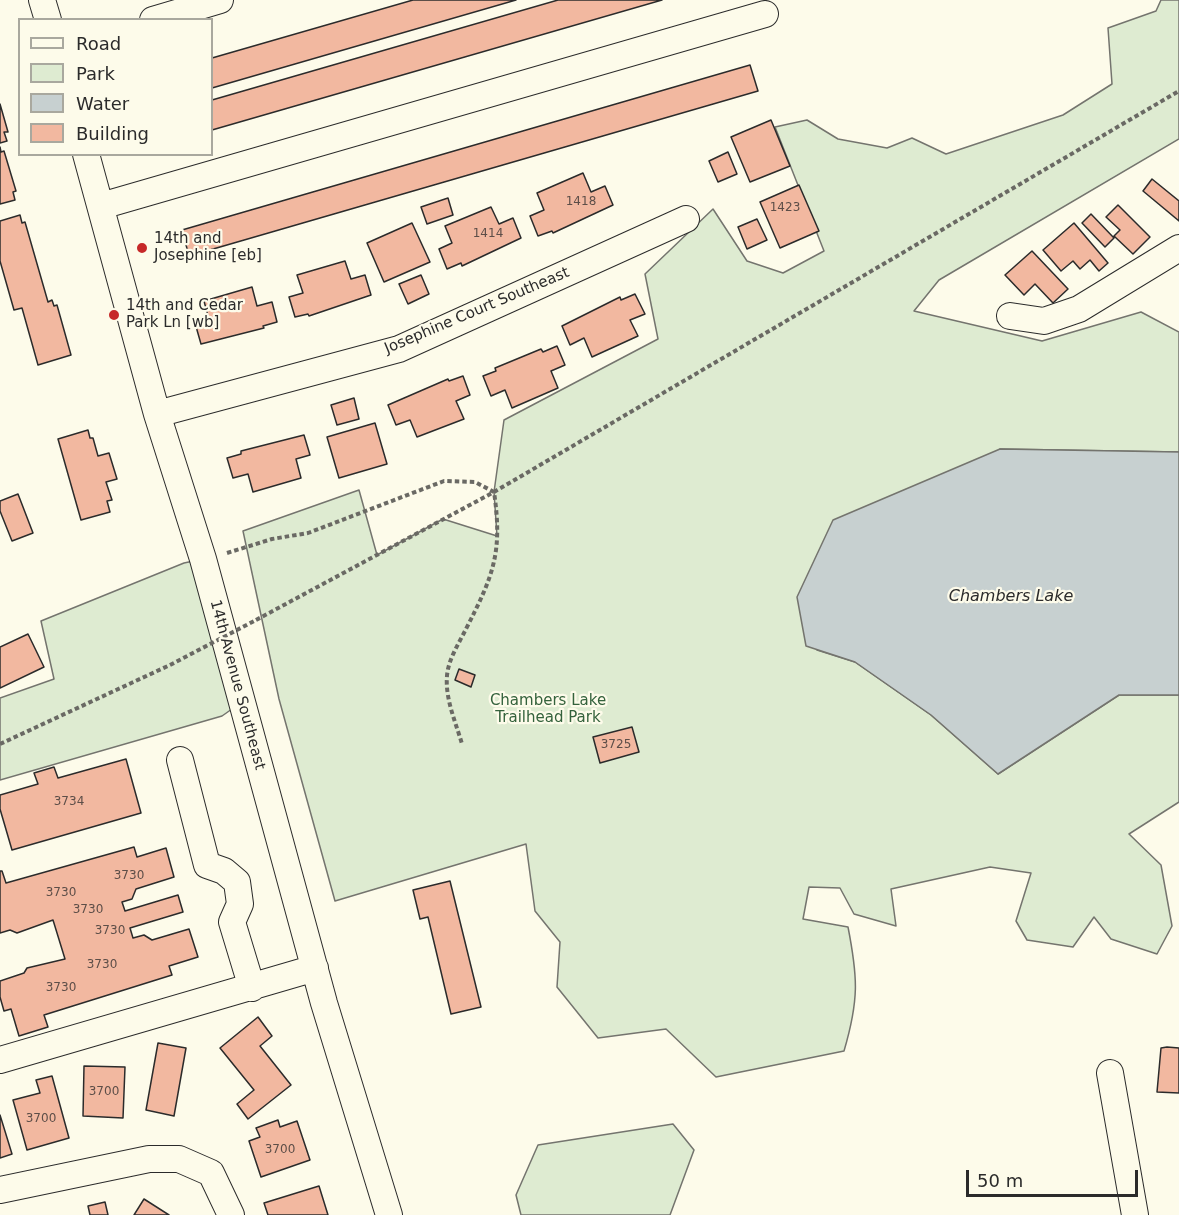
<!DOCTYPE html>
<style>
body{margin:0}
#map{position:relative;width:1179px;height:1215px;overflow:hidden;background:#fdfbea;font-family:"DejaVu Sans",sans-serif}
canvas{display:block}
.legend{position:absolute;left:18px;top:18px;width:195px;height:138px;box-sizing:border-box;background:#fdfbea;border:2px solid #a9a89e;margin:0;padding:8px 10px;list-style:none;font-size:18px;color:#2b2b2b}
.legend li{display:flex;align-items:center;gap:12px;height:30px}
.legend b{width:30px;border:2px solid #a9a89e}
.scale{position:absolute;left:966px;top:1170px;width:172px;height:27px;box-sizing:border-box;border:3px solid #2b2b2b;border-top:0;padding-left:8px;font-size:18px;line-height:21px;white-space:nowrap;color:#2b2b2b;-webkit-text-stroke:4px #fdfbea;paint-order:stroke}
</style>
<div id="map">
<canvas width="1179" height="1215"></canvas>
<ul class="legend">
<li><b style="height:8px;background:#fdfbea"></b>Road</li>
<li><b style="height:16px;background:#deebd1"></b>Park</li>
<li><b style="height:16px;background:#c7d0d0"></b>Water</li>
<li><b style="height:16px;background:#f2b8a0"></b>Building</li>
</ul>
<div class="scale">50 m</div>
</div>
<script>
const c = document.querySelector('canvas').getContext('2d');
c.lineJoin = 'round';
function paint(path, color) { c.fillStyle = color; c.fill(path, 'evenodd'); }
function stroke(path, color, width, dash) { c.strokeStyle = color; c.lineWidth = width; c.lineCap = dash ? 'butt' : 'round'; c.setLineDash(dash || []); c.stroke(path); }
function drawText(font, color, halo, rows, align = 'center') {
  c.font = font + ' "DejaVu Sans",sans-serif'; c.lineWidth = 4.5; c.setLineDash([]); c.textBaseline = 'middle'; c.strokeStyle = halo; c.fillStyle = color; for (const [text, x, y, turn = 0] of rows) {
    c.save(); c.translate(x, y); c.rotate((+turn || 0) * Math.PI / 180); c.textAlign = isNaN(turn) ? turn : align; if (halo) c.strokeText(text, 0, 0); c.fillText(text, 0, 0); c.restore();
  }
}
const green = new Path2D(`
 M1161,0H1179V139L939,280L914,311L1042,341L1141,312L1179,332V452L1000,449L817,650L855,662L931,715L998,774L1119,695H1179V802L1129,834L1161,865L1172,926L1157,954L1111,939L1094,917L1073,947L1027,940L1016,921L1031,873L990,867L891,889L896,926L854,914L840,888L809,887L803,919L848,927C858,978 859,1000 844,1051L716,1077L666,1029L598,1038L557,987L560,942L535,911L526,844L335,901L279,699L243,531L359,490L377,555L443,519L497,536L494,492L504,420L658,339L645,274L713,209L747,261L783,273L824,251L775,127L807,120L838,139L887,148L912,138L946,154L1063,115L1112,84L1108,28L1156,11Z
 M203,559L242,702L222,716L0,780V698L54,679L41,621L184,563Z
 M673,1124L694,1150L670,1215H521L516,1195L538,1145Z`);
const water = new Path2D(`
 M1000,449L1179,452V695H1119L998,774L931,715L855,662L806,646L797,597L833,520Z`);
const building = new Path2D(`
 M413,0H516L212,88V58Z
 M558,0H662L212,130V100Z
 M750,65L758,91L189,256L182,230Z
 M0,104L8,132H4L7,141L0,143Z
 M771,120L790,166L750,182L731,137Z
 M0,147L1,152L4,151L16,191L13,192L15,200L0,204Z
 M728,152L737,174L718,182L709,161Z
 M583,173L591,192L605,186L613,205L553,233L552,231L538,236L530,216L544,210L537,193Z
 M1152,179L1179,201V221L1143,191Z
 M799,185L819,231L780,248L760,202Z
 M448,198L453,215L427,224L421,207Z
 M1118,205L1150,237L1133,254L1114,236L1120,230L1106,217Z
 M491,207L499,224L513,218L521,238L462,266L461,263L447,269L439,249L452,243L445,226Z
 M1091,214L1114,238L1105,247L1082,223Z
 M20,215L22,223L25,222L48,302L52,300L54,306L57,305L71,355L38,365L22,308L14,310L0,261V221Z
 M757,219L767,240L747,249L738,227Z
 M412,223L430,262L384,282L367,243Z
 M1074,223L1108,263L1099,271L1090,260L1080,269L1073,261L1061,271L1043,250Z
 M1032,251L1068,289L1053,303L1035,284L1024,295L1005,275Z
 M345,261L351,279L365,275L371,295L309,316L308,314L295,317L289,297L303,293L297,275Z
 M421,275L429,294L408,304L399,284Z
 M252,287L257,306L272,302L277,322L263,326L264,328L201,344L195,323L209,320L204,301Z
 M635,294L645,314L630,320L638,336L592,357L584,338L570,345L562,326L620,297L621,300Z
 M557,346L565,365L551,371L558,388L512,408L505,390L491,396L483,376L496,371L495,368L541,349L543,352Z
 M463,376L470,395L456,401L464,419L417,437L410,420L396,425L388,405L448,379L449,381Z
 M354,398L359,419L337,425L331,405Z
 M375,423L387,464L339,478L327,437Z
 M88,430L90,438H93L98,456L109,453L117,479L106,482L112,500L107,501L110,512L81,520L58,439Z
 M304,435L310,455L296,459L301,478L253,492L248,474L233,478L227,458L241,454V451Z
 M18,494L33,533L12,541L0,511V501Z
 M28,634L44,667L0,688V647Z
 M459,669L475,675L471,687L455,680Z
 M632,727L639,752L600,763L593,737Z
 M126,759L141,813L12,850L0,809V795L38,784L34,773L54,767L58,778Z
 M134,847L137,857L166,848L174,877L136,889L132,899L122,902L125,911L178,895L183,912L130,928L133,938L144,935L152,940L189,929L198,957L169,966L172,975L44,1015L48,1027L19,1036L11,1009L4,1011L0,997V981L24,973L27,968L65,959L53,920L17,933L10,930L0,933V871H2L6,883Z
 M450,881L481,1007L451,1014L428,917L420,919L413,890Z
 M258,1017L272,1036L260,1046L291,1085L248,1119L237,1104L254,1090L220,1048Z
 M158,1043L186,1048L174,1116L146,1110Z
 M1167,1047L1179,1048V1093L1157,1092L1161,1048Z
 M84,1066L125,1067L123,1118L83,1116Z
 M52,1076L69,1138L27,1150L13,1100L40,1093L36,1080Z
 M0,1115L12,1154L0,1158Z
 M278,1120L280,1127L297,1121L310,1160L261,1177L249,1141L260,1137L256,1128Z
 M319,1186L328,1215H268L264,1203Z
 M144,1199L169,1215H134Z
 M105,1202L108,1215H90L88,1206Z`);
const path = new Path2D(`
 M227,553L272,539L308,533L444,481L475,482L494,492C503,553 493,576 466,629C459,643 448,660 447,676C445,699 456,723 462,744
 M256,620L494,492L1179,91
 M0,744L170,665`);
const minor = new Path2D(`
 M42,0L48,20
 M153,20L220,0
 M86,154L157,414L203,559L324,1003L389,1215
 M101,206L765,14
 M1010,316L1044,321L1079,309L1179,248
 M157,414L399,349L686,219
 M180,760L207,865L224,871L237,882L240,904L232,922L252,988
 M0,1060L315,968
 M1110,1073L1135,1215
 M0,1190L149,1159H179L211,1173L231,1215`);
const pathBridge = new Path2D(`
 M170,665L256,620`);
const markers = [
 [142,248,6,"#c62828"],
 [114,315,6,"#c62828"]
];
const numberNames = [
 ["1418",581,202],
 ["1423",785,208],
 ["1414",488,234],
 ["3725",616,745],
 ["3734",69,802],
 ["3730",129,876],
 ["3730",61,893],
 ["3730",88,910],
 ["3730",110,931],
 ["3730",102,965],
 ["3730",61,988],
 ["3700",104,1092],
 ["3700",41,1119],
 ["3700",280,1150]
];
const poiNames = [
 ["14th and",154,239],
 ["Josephine [eb]",154,256],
 ["14th and Cedar",126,306],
 ["Park Ln [wb]",126,323]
];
const streetNames = [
 ["Josephine Court Southeast",477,311,-23],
 ["14th Avenue Southeast",237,685,75]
];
const parkNames = [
 ["Chambers Lake",548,701],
 ["Trailhead Park",548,718]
];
const waterNames = [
 ["Chambers Lake",1011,597]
];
paint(green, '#deebd1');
stroke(green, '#74746e', 1.5);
paint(water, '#c7d0d0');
stroke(water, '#74746e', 1.5);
paint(building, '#f2b8a0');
stroke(building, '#2b2b2b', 1.5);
stroke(minor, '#2b2b2b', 28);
stroke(path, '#6a6964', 4, [4.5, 3]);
stroke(minor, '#fdfbea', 26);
stroke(pathBridge, '#6a6964', 4, [4.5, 3]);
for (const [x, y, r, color] of markers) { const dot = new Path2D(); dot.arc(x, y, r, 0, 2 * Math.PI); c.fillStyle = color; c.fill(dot); stroke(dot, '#fdfbea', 2); }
drawText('12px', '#5d4e48', null, numberNames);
drawText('15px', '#2b2b2b', '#fdfbea', poiNames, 'left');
drawText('15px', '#2b2b2b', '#fdfbea', streetNames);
drawText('15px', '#34623c', '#fdfbea', parkNames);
drawText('italic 16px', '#2b2b2b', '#fdfbea', waterNames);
</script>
